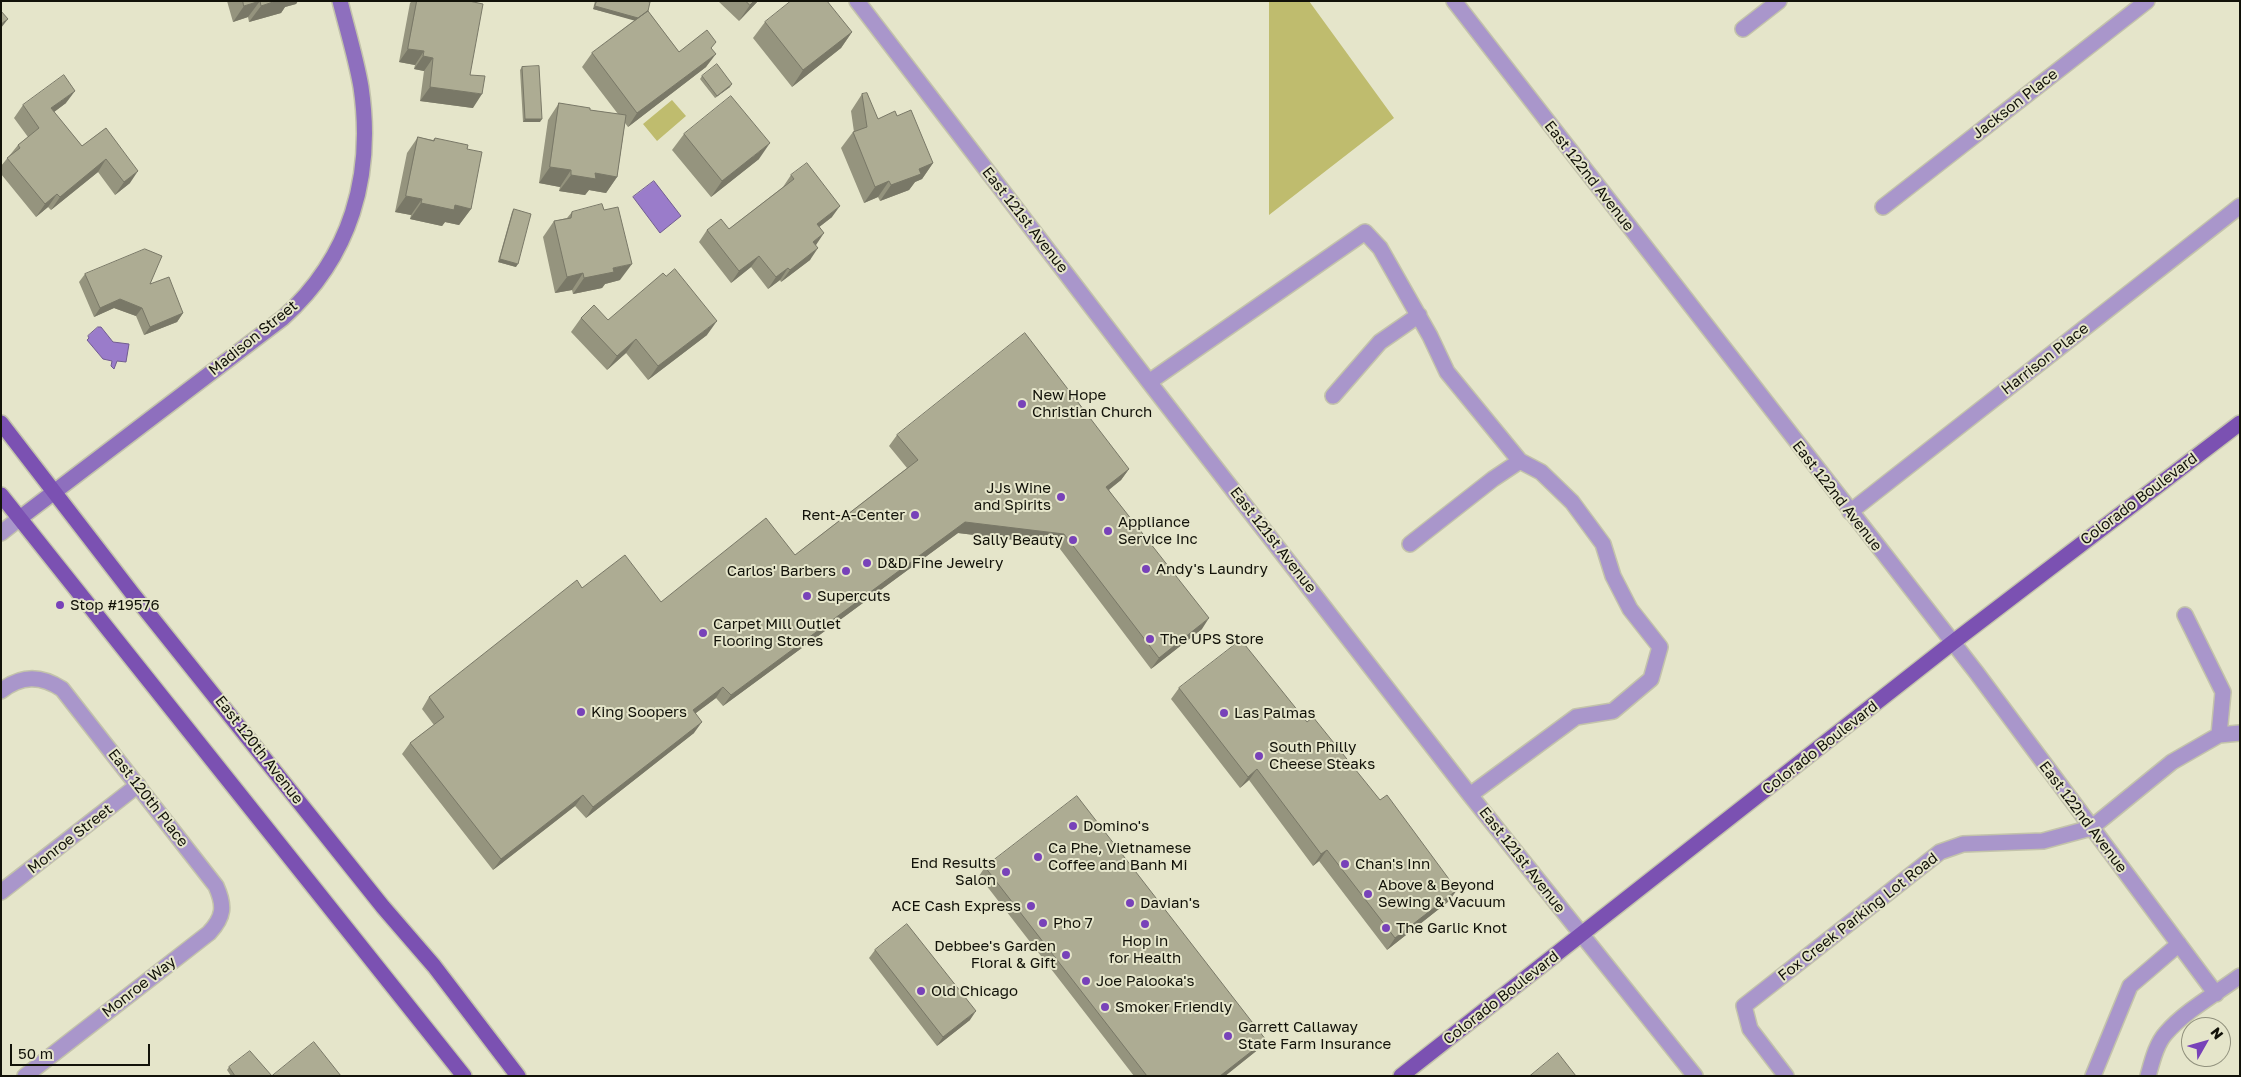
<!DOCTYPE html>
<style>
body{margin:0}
#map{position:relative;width:2241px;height:1077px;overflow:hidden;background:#e5e5ca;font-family:"Golos Text",sans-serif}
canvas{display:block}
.frame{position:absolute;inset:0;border:2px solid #121209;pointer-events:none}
.north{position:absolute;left:2181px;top:1017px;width:50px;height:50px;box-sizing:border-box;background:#e5e5ca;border:1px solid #91917d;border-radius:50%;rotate:52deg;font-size:14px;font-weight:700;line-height:20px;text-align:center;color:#121209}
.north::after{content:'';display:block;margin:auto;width:18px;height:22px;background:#7842b9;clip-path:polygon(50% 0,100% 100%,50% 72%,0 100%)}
.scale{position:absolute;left:10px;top:1044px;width:140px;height:22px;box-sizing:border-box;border:2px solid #121209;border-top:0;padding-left:6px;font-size:15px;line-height:18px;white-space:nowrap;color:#121209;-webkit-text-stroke:4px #e5e5ca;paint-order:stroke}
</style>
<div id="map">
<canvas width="2241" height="1077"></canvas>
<div class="frame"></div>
<div class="north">N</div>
<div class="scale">50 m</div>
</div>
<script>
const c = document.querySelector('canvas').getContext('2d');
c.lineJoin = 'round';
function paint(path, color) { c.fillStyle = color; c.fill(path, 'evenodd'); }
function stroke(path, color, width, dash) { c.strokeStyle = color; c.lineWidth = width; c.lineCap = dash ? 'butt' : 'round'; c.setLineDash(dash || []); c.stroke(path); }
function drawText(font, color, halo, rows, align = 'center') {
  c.font = font + ' "Golos Text",sans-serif'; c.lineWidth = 4; c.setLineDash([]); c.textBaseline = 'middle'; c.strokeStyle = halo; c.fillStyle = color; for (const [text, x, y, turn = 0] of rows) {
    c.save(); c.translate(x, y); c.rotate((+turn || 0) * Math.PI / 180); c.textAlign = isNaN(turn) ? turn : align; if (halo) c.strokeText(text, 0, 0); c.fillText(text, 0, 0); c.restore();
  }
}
const green = new Path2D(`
 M1269,1H1309L1394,118L1269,215Z
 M672,100L686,116L657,141L643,124Z`);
const water = new Path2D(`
 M654,181L681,216L660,233L633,197Z
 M98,327H101L113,342L129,344L126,362L117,361L114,369L111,366L112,361L103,359L87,340L89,338L88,336Z`);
const street = new Path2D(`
 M857,1L1149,382L1470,795L1695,1076
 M1454,1L1976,672L2216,994
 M1743,29L1779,1
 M1883,207L2147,1
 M1149,382L1365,232L1380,248L1430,336L1447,372L1520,461L1493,479L1410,544
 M1333,396L1380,342L1419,315
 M1850,512L2240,206
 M1,533L20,518
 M2185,615L2223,692L2219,735
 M1,691C21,675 41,675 62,689L216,886C225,906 224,917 209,933L25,1076
 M1470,795L1576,717L1613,711L1651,679L1660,647L1630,609L1613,576L1603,544L1572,502L1541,472L1520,461
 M1,892L138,785
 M1786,1076L1750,1029L1744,1006L1940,852L1963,844L2043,841L2091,828L2172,762L2219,735L2240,733
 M2093,1076L2130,986L2179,944
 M2148,1076C2152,1062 2156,1044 2166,1033C2186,1010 2216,994 2240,976`);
const secondary = new Path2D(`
 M20,518L283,318C351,257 374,176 361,87C356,58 347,29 340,1`);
const primary = new Path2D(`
 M1,423L132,593L383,907L434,966L518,1076
 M1,495L464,1076
 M1401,1076L1952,643L2240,423`);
const wall = new Path2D(`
 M227,1H298L296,4L285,7L281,13L249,22L248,17L233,22Z
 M412,1H469L470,75L473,108L420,101L424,71L414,69L415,65L399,62L410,3Z
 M595,1H646L648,11L679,52L712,49L706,67L628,127L625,123L617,177L606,193L589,190L585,195L559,191L560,187L539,183L548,120L559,103L590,110L618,114L582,67L592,53L635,20L593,9Z
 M718,1H758L739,21Z
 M765,22L852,32L841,48L792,87L753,38Z
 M522,67L540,122H523L520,70Z
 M702,76L730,87L715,98L700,79Z
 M862,94L878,119L897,116L933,163L922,179L915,182L909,190L880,201L878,197L864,203L841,148L853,132H854L851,111Z
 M66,103L54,112L82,146L106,128L130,183L115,195L98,172L51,210L48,207L36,217L1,174V166L18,145L28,137L14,118L23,105Z
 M684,134L759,159L711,197L672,150Z
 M418,137L433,140L435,138L467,149L471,209L459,225L445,222L442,226L410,219L411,215L395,212L407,153Z
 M791,175L832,217L819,227L816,245L810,260L781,282L780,280L768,289L751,267L731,283L699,242L707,230L729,229L783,187Z
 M514,209L516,267L498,262L512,212Z
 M572,212L620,280L605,284L602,288L573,294L572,290L555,293L543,237L554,221L567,218Z
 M85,274L150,284L183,313L177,322L144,335L136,316L114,308L94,317L79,282Z
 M581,318L608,320L707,335L648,380L626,353L607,370L571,332Z
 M897,435L1129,469L1121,480L1109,490L1202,629L1151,669L1057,545L958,533L723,706L716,698L696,713L694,733L586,818L575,806L493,870L402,754L410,743L434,725L422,709L429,697L582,588L661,602L795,555L907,468L889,446Z
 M1179,688L1449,901L1387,950L1319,861L1313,866L1249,780L1240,788L1171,699Z
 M985,867L1266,1040L1260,1048L1225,1076H1134L979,876Z
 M875,950L970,1020L937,1046L869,958Z
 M229,1067L272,1076H231L227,1070Z`);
const shadedWall = new Path2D(`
 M260,1L248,17L233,22L244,6Z
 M276,1H298L296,4L285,7L281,13L249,22L261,6Z
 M754,1H758L739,21L750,5Z
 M595,6L645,20L643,23L593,9Z
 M8,19L1,28V24Z
 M852,32L841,48L792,87L803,70Z
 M408,49L424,51L415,65L399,62Z
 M716,54L706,67L628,127L637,113Z
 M423,56L433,58L424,71L414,69Z
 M732,84L730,87L715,98L717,96Z
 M430,87L482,94L473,108L420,101Z
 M75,91L66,103L42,121L51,108Z
 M525,119H542L540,122H523Z
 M770,143L759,159L711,197L722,181Z
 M106,159L98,172L51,210L60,197Z
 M933,163L922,179L915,182L909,190L880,201L891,185L919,169Z
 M550,167L571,170L560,187L539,183Z
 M138,171L130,183L115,195L124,182Z
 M595,173L617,177L606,193L589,190L585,195L559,191L571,175Z
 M889,181L878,197L864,203L875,187Z
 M57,194L48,207L36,217L45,204Z
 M406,196L422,199L411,215L395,212Z
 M421,203L455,205L471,209L459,225L445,222L442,226L410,219Z
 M840,206L832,217L809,235L817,224Z
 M824,233L816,245L805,254L813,242Z
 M818,248L810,260L781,282L790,270Z
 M759,256L751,267L731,283L739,271Z
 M500,259L518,264L516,267L498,262Z
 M632,264L620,280L605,284L602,288L573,294L584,278L613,268Z
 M788,268L780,280L768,289L776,277Z
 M583,273L572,290L555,293L567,277Z
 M120,299L142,308L136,316L114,308L94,317L100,308Z
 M183,313L177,322L144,335L150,327Z
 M717,321L707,335L648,380L658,366Z
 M636,339L626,353L607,370L617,356Z
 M1129,469L1121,480L1098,498L1106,487Z
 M965,522L1064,534L1057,545L958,533L723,706L731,695Z
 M1209,618L1202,629L1151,669L1159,658Z
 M723,687L716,698L685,721L693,710Z
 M702,722L694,733L586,818L593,807Z
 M1257,769L1249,780L1240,788L1248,777Z
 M583,795L575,806L493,870L501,859Z
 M1327,850L1319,861L1313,866L1321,854Z
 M1457,890L1449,901L1387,950L1395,938Z
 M976,1011L970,1020L937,1046L943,1037Z
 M1266,1040L1260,1048L1225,1076H1220Z`);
const building = new Path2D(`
 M243,1H276L261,6L260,1L244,6Z
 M417,1H469L483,4L470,75L485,76L482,94L430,87L433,58L423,56L424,51L408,49Z
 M597,1H646L650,2L648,11L638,18L595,6Z
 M746,1H754L750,5Z
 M791,1H827L852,32L803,70L765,22Z
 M1,11L8,19L1,24Z
 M648,11L679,52L707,30L716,42L711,48L716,54L637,113L592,53Z
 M717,64L732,84L717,96L702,76Z
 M539,66L542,119H525L522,67Z
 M64,75L75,91L51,108L82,146L106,128L138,171L124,182L106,159L60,197L57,194L45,204L7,158L20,148L18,145L39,128L23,105Z
 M867,93L878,119L895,111L897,116L911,110L933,163L919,169L921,174L891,185L889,181L875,187L853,132L867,127L862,94Z
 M731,96L770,143L722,181L684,134Z
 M559,103L590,108V110L626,115L617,177L595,173L596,179L571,175V170L550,167Z
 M418,137L434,141L435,138L468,145L467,149L482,152L471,209L455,205L454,210L421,203L422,199L406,196Z
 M807,163L840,206L817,224L824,233L813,242L818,248L790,270L788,268L776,277L759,256L739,271L707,230L721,219L729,229L794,179L791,175Z
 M602,204L604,210L618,207L632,264L613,268L614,272L584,278L583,273L567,277L554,221L571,218L572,212Z
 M514,209L531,214L518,264L500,259Z
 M145,249L162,256L150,284L169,277L183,313L150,327L142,308L120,299L100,308L85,274Z
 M675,269L717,321L658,366L636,339L617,356L581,318L594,305L608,320L663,273L666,276Z
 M1025,333L1129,469L1106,487L1209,618L1159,658L1064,534L965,522L731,695L723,687L693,710L702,722L593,807L583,795L501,859L410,743L444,717L429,697L577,580L582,588L625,555L661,602L766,518L795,555L918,460L897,435Z
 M1241,640L1307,722L1313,717L1380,800L1387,795L1457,890L1395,938L1327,850L1321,854L1257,769L1248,777L1179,688Z
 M1077,796L1266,1040L1220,1076H1147L985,867Z
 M907,924L976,1011L943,1037L875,950Z
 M314,1042L341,1076H272Z
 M250,1051L272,1076H235L229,1067Z
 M1558,1053L1576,1076H1530Z`);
const markers = [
 [1022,404,5,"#7842b9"],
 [1061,497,5,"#7842b9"],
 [915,515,5,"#7842b9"],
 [1108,531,5,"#7842b9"],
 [1073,540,5,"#7842b9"],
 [867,563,5,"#7842b9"],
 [1146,569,5,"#7842b9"],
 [846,571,5,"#7842b9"],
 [807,596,5,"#7842b9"],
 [60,605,5,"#7842b9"],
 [703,633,5,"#7842b9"],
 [1150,639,5,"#7842b9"],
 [581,712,5,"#7842b9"],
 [1224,713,5,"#7842b9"],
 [1259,756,5,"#7842b9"],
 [1073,826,5,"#7842b9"],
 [1038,857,5,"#7842b9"],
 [1345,864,5,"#7842b9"],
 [1006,872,5,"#7842b9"],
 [1368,894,5,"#7842b9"],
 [1130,903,5,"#7842b9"],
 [1031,906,5,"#7842b9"],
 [1043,923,5,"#7842b9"],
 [1145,924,5,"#7842b9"],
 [1386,928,5,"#7842b9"],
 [1066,955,5,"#7842b9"],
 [1086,981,5,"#7842b9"],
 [921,991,5,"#7842b9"],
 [1105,1007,5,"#7842b9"],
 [1228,1036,5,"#7842b9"]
];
const streetNames = [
 ["Jackson Place",2015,104,-38],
 ["East 122nd Avenue",1589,176,52],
 ["East 121st Avenue",1025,220,52],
 ["Madison Street",253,338,-39],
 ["Harrison Place",2045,359,-38],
 ["East 122nd Avenue",1837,496,52],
 ["Colorado Boulevard",2139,499,-37],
 ["East 121st Avenue",1273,540,52],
 ["Colorado Boulevard",1820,748,-38],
 ["East 120th Avenue",259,750,52],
 ["East 120th Place",148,798,52],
 ["East 122nd Avenue",2083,817,53],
 ["Monroe Street",70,839,-38],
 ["East 121st Avenue",1522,860,52],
 ["Fox Creek Parking Lot Road",1858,917,-38],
 ["Monroe Way",139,987,-38],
 ["Colorado Boulevard",1501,998,-38]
];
const poiNames = [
 ["New Hope",1032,395],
 ["Christian Church",1032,412],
 ["JJs Wine",1051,488,"right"],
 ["and Spirits",1051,505,"right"],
 ["Rent-A-Center",905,515,"right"],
 ["Appliance",1118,522],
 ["Service Inc",1118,539],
 ["Sally Beauty",1063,540,"right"],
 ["D&D Fine Jewelry",877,563],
 ["Andy's Laundry",1156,569],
 ["Carlos' Barbers",836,571,"right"],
 ["Supercuts",817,596],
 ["Stop #19576",70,605],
 ["Carpet Mill Outlet",713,624],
 ["Flooring Stores",713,641],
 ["The UPS Store",1160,639],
 ["King Soopers",591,712],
 ["Las Palmas",1234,713],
 ["South Philly",1269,747],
 ["Cheese Steaks",1269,764],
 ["Domino's",1083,826],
 ["Ca Phe, Vietnamese",1048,848],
 ["Coffee and Banh Mi",1048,865],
 ["End Results",996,863,"right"],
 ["Salon",996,880,"right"],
 ["Chan's Inn",1355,864],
 ["Above & Beyond",1378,885],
 ["Sewing & Vacuum",1378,902],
 ["Davian's",1140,903],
 ["ACE Cash Express",1021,906,"right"],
 ["Pho 7",1053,923],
 ["The Garlic Knot",1396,928],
 ["Hop in",1145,941,"center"],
 ["for Health",1145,958,"center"],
 ["Debbee's Garden",1056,946,"right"],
 ["Floral & Gift",1056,963,"right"],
 ["Joe Palooka's",1096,981],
 ["Old Chicago",931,991],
 ["Smoker Friendly",1115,1007],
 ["Garrett Callaway",1238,1027],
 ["State Farm Insurance",1238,1044]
];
paint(green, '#bfbc6e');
paint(water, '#9a7cca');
stroke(water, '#715c90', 1);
stroke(street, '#c3c3ab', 18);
stroke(secondary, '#c3c3ab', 18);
stroke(primary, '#c3c3ab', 18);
stroke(street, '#a996cb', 15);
stroke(secondary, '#8e6fbe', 15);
stroke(primary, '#7b51b2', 15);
paint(wall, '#95947e');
paint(shadedWall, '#797867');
paint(building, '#adac93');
stroke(building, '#797867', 1);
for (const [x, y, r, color] of markers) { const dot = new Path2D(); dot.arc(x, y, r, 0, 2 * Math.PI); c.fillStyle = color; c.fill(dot); stroke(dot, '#e5e5ca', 2); }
drawText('15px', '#121209', '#e5e5ca', streetNames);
drawText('15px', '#121209', '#e5e5ca', poiNames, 'left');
</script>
